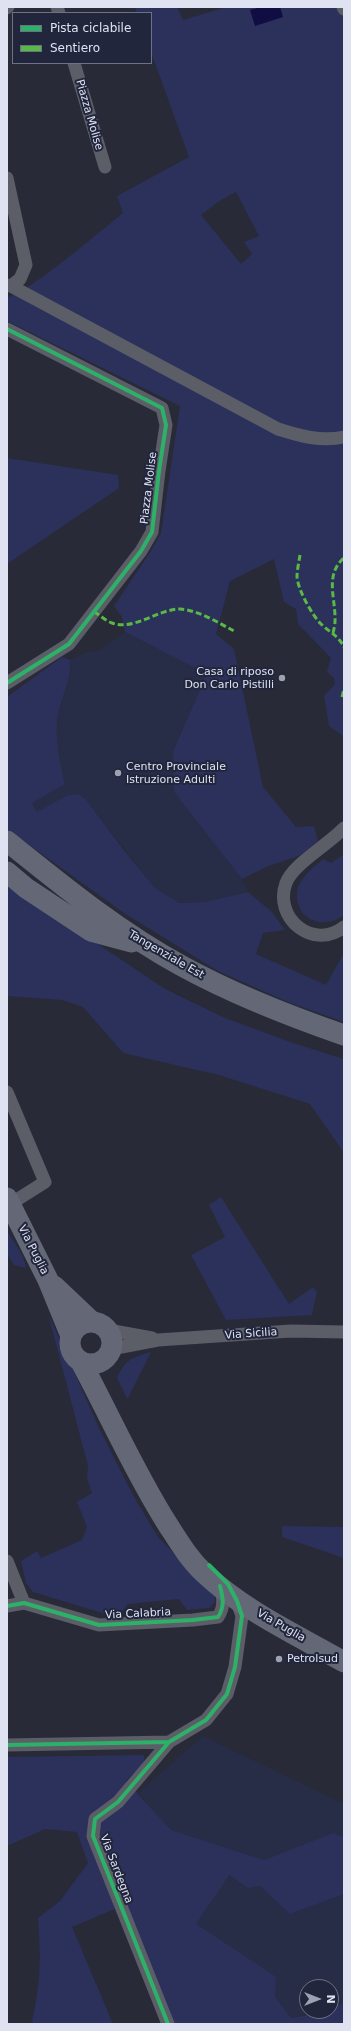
<!DOCTYPE html>
<style>
body{margin:0}
#map{position:relative;width:351px;height:2031px;overflow:hidden;background:#282a37;font-family:"DejaVu Sans",sans-serif}
canvas{display:block}
.frame{position:absolute;inset:0;border:8px solid #dee2f1;pointer-events:none}
.legend{position:absolute;left:12px;top:12px;width:140px;height:52px;box-sizing:border-box;background:#22263d;border:1px solid #6d7185;margin:0;padding:5px 7px;list-style:none;font-size:12px;color:#dee2f1}
.legend li{display:flex;align-items:center;gap:8px;height:20px}
.legend b{width:20px;border:1px solid #6d7185}
.north{position:absolute;left:299px;top:1979px;width:40px;height:40px;box-sizing:border-box;background:#22263d;border:1px solid #6d7185;border-radius:50%;rotate:90deg;font-size:11px;font-weight:700;line-height:16px;text-align:center;color:#dee2f1}
.north::after{content:'';display:block;margin:auto;width:14px;height:18px;background:#9ea2b0;clip-path:polygon(50% 0,100% 100%,50% 72%,0 100%)}
</style>
<div id="map">
<canvas width="351" height="2031"></canvas>
<div class="frame"></div>
<ul class="legend">
<li><b style="height:5px;background:#2db169"></b>Pista ciclabile</li>
<li><b style="height:5px;background:#58b947"></b>Sentiero</li>
</ul>
<div class="north">N</div>
</div>
<script>
const c = document.querySelector('canvas').getContext('2d');
c.lineJoin = 'round';
function paint(path, color) { c.fillStyle = color; c.fill(path, 'evenodd'); }
function stroke(path, color, width, dash) { c.strokeStyle = color; c.lineWidth = width; c.lineCap = dash ? 'butt' : 'round'; c.setLineDash(dash || []); c.stroke(path); }
function drawText(font, color, halo, rows, align = 'center') {
  c.font = font + ' "DejaVu Sans",sans-serif'; c.lineWidth = 4; c.setLineDash([]); c.textBaseline = 'middle'; c.strokeStyle = halo; c.fillStyle = color; for (const [text, x, y, turn = 0] of rows) {
    c.save(); c.translate(x, y); c.rotate((+turn || 0) * Math.PI / 180); c.textAlign = isNaN(turn) ? turn : align; if (halo) c.strokeText(text, 0, 0); c.fillText(text, 0, 0); c.restore();
  }
}
const built = new Path2D(`
 M125,632L207,674L173,750L174,792L242,879L248,892L204,902L179,903L155,888L87,801L79,794L68,795L38,812L32,803L65,784L56,737L58,715L71,670L70,660L86,652L98,651Z
 M203,1736L344,1804V1837L333,1833L264,1860L171,1830L138,1793Z
 M228,1875L248,1888L260,1886L290,1914L344,1894V2003L331,2008V1987H307V2011H323L291,2018L275,1997L196,1924Z`);
const green = new Path2D(`
 M135,7H177L183,20L226,7H344V745L343,736L329,726L324,696L335,684L334,678L327,672L331,658L298,624L296,609L284,602L274,559L230,581L216,634L234,649L263,787L296,827L314,826L318,841L301,855L266,867L242,879L174,792L173,751L207,674L125,632L122,617L114,606L151,551L161,533L180,406L7,321V297C26,295 103,229 123,213L117,196L189,157L151,52V13H137ZM236,192L259,236L244,242L252,254L241,264L201,215L218,202Z
 M7,458L118,475L119,488L7,564Z
 M62,657L70,660C72,678 62,696 58,714C54,737 60,761 65,784L32,803L37,812L68,795L79,794L87,801L123,849L155,888L179,903L204,902L248,892L272,912L285,930L263,933L256,954L326,985L344,953V1022L288,1002L218,971L124,913L7,829V697Z
 M344,854V915C324,930 295,921 297,892C298,879 314,867 323,859L331,863Z
 M7,883L165,989L225,1018L293,1043L344,1059V1153L310,1104L219,1075L123,1053L83,1007L62,1000L7,996Z
 M221,1197L289,1304L313,1287L317,1292L312,1315L226,1320L191,1255L225,1237L209,1205Z
 M7,1231L23,1256L26,1268L14,1265L7,1254Z
 M48,1313L99,1428L134,1497L158,1537L215,1595V1602L209,1608L187,1610L179,1599L128,1604L121,1613L112,1616L33,1592L26,1583L21,1561L37,1551L41,1558L82,1540L87,1527L77,1502L92,1493L87,1478L88,1466Z
 M151,1352L128,1398H127L117,1378C125,1359 133,1357 151,1352Z
 M282,1526L344,1527V1558L282,1537Z
 M144,1755V1762L126,1781L171,1830L264,1860L333,1833L344,1837V1894L290,1914L260,1886L248,1888L229,1875L196,1924L276,1977L275,1997L291,2018L331,2011V2008L344,2003V2024H166L117,1908L72,1927L113,2024H34L32,2021C41,1983 41,1957 38,1918L60,1901L88,1863L77,1832L45,1829L7,1846V1757Z`);
const water = new Path2D(`
 M261,7H280L283,17L255,26L250,10Z`);
const minor = new Path2D(`
 M57,7L59,13
 M343,7L344,9
 M7,8L8,7
 M74,63L105,167
 M7,178L26,265L20,279L11,286L7,285
 M11,286L278,429C300,436 321,442 344,437
 M7,329L162,408L166,425L159,471L152,532L141,551L69,644L7,683
 M344,828C329,844 293,864 286,883C273,918 313,951 344,927
 M7,1092L45,1182L7,1206
 M108,1330L152,1338
 M111,1349L158,1340L291,1331L344,1332
 M7,1561L24,1603
 M7,1606L24,1603L99,1625L193,1620L218,1617C225,1606 223,1598 220,1586
 M7,1745L169,1742L206,1720L227,1694L235,1667L242,1616L236,1599
 M168,2024L93,1836L95,1819L118,1802L169,1742`);
const primary = new Path2D(`
 M7,841C63,886 119,932 182,966C233,994 289,1016 344,1035
 M7,872L26,888L91,931L132,942
 M7,1198L48,1280L71,1336
 M54,1286L91,1321
 M70 1343a21 21 0 1 1 42 0a21 21 0 1 1-42 0Z
 M81,1362C110,1416 135,1473 168,1525C179,1542 189,1559 204,1573C244,1611 297,1635 344,1662`);
const quiet = new Path2D(`
 M300,555C299,562 297,570 297,577C298,590 312,615 321,624C329,632 339,636 344,647
 M94,612C100,615 106,621 112,623C134,631 158,609 180,609C198,610 219,623 234,631
 M333,633C334,629 335,625 335,621C336,599 324,575 344,558
 M342,697L344,689`);
const cycleway = new Path2D(`
 M7,329L162,408L166,425L159,471L152,532L141,551L69,644L7,683
 M7,1606L24,1603L99,1625L193,1620L218,1617C225,1606 223,1598 220,1586
 M7,1745L169,1742L206,1720L227,1694L235,1667L242,1616L237,1601L228,1584L209,1565
 M168,2024L93,1836L95,1819L118,1802L169,1742`);
const markers = [
 [282,678,4,"#9ea2b0"],
 [118,773,4,"#9ea2b0"],
 [279,1659,4,"#9ea2b0"]
];
const streetNames = [
 ["Piazza Molise",89,115,74],
 ["Piazza Molise",149,488,-83],
 ["Tangenziale Est",166,955,30],
 ["Via Puglia",33,1250,63],
 ["Via Sicilia",251,1334,-4],
 ["Via Calabria",138,1614,-3],
 ["Via Puglia",281,1626,30],
 ["Via Sardegna",116,1869,69]
];
const poiNames = [
 ["Casa di riposo",274,672,"right"],
 ["Don Carlo Pistilli",274,685,"right"],
 ["Centro Provinciale",126,767],
 ["Istruzione Adulti",126,780],
 ["Petrolsud",287,1659]
];
paint(built, '#282d47');
paint(green, '#2b315a');
paint(water, '#100d43');
stroke(minor, '#5b5d67', 13);
stroke(primary, '#646775', 21);
stroke(quiet, '#58b947', 3, [6, 3]);
stroke(cycleway, '#2db169', 4);
for (const [x, y, r, color] of markers) { const dot = new Path2D(); dot.arc(x, y, r, 0, 2 * Math.PI); c.fillStyle = color; c.fill(dot); stroke(dot, '#22263d', 1.5); }
drawText('11px', '#dee2f1', '#22263d', streetNames);
drawText('11px', '#dee2f1', '#22263d', poiNames, 'left');
</script>
